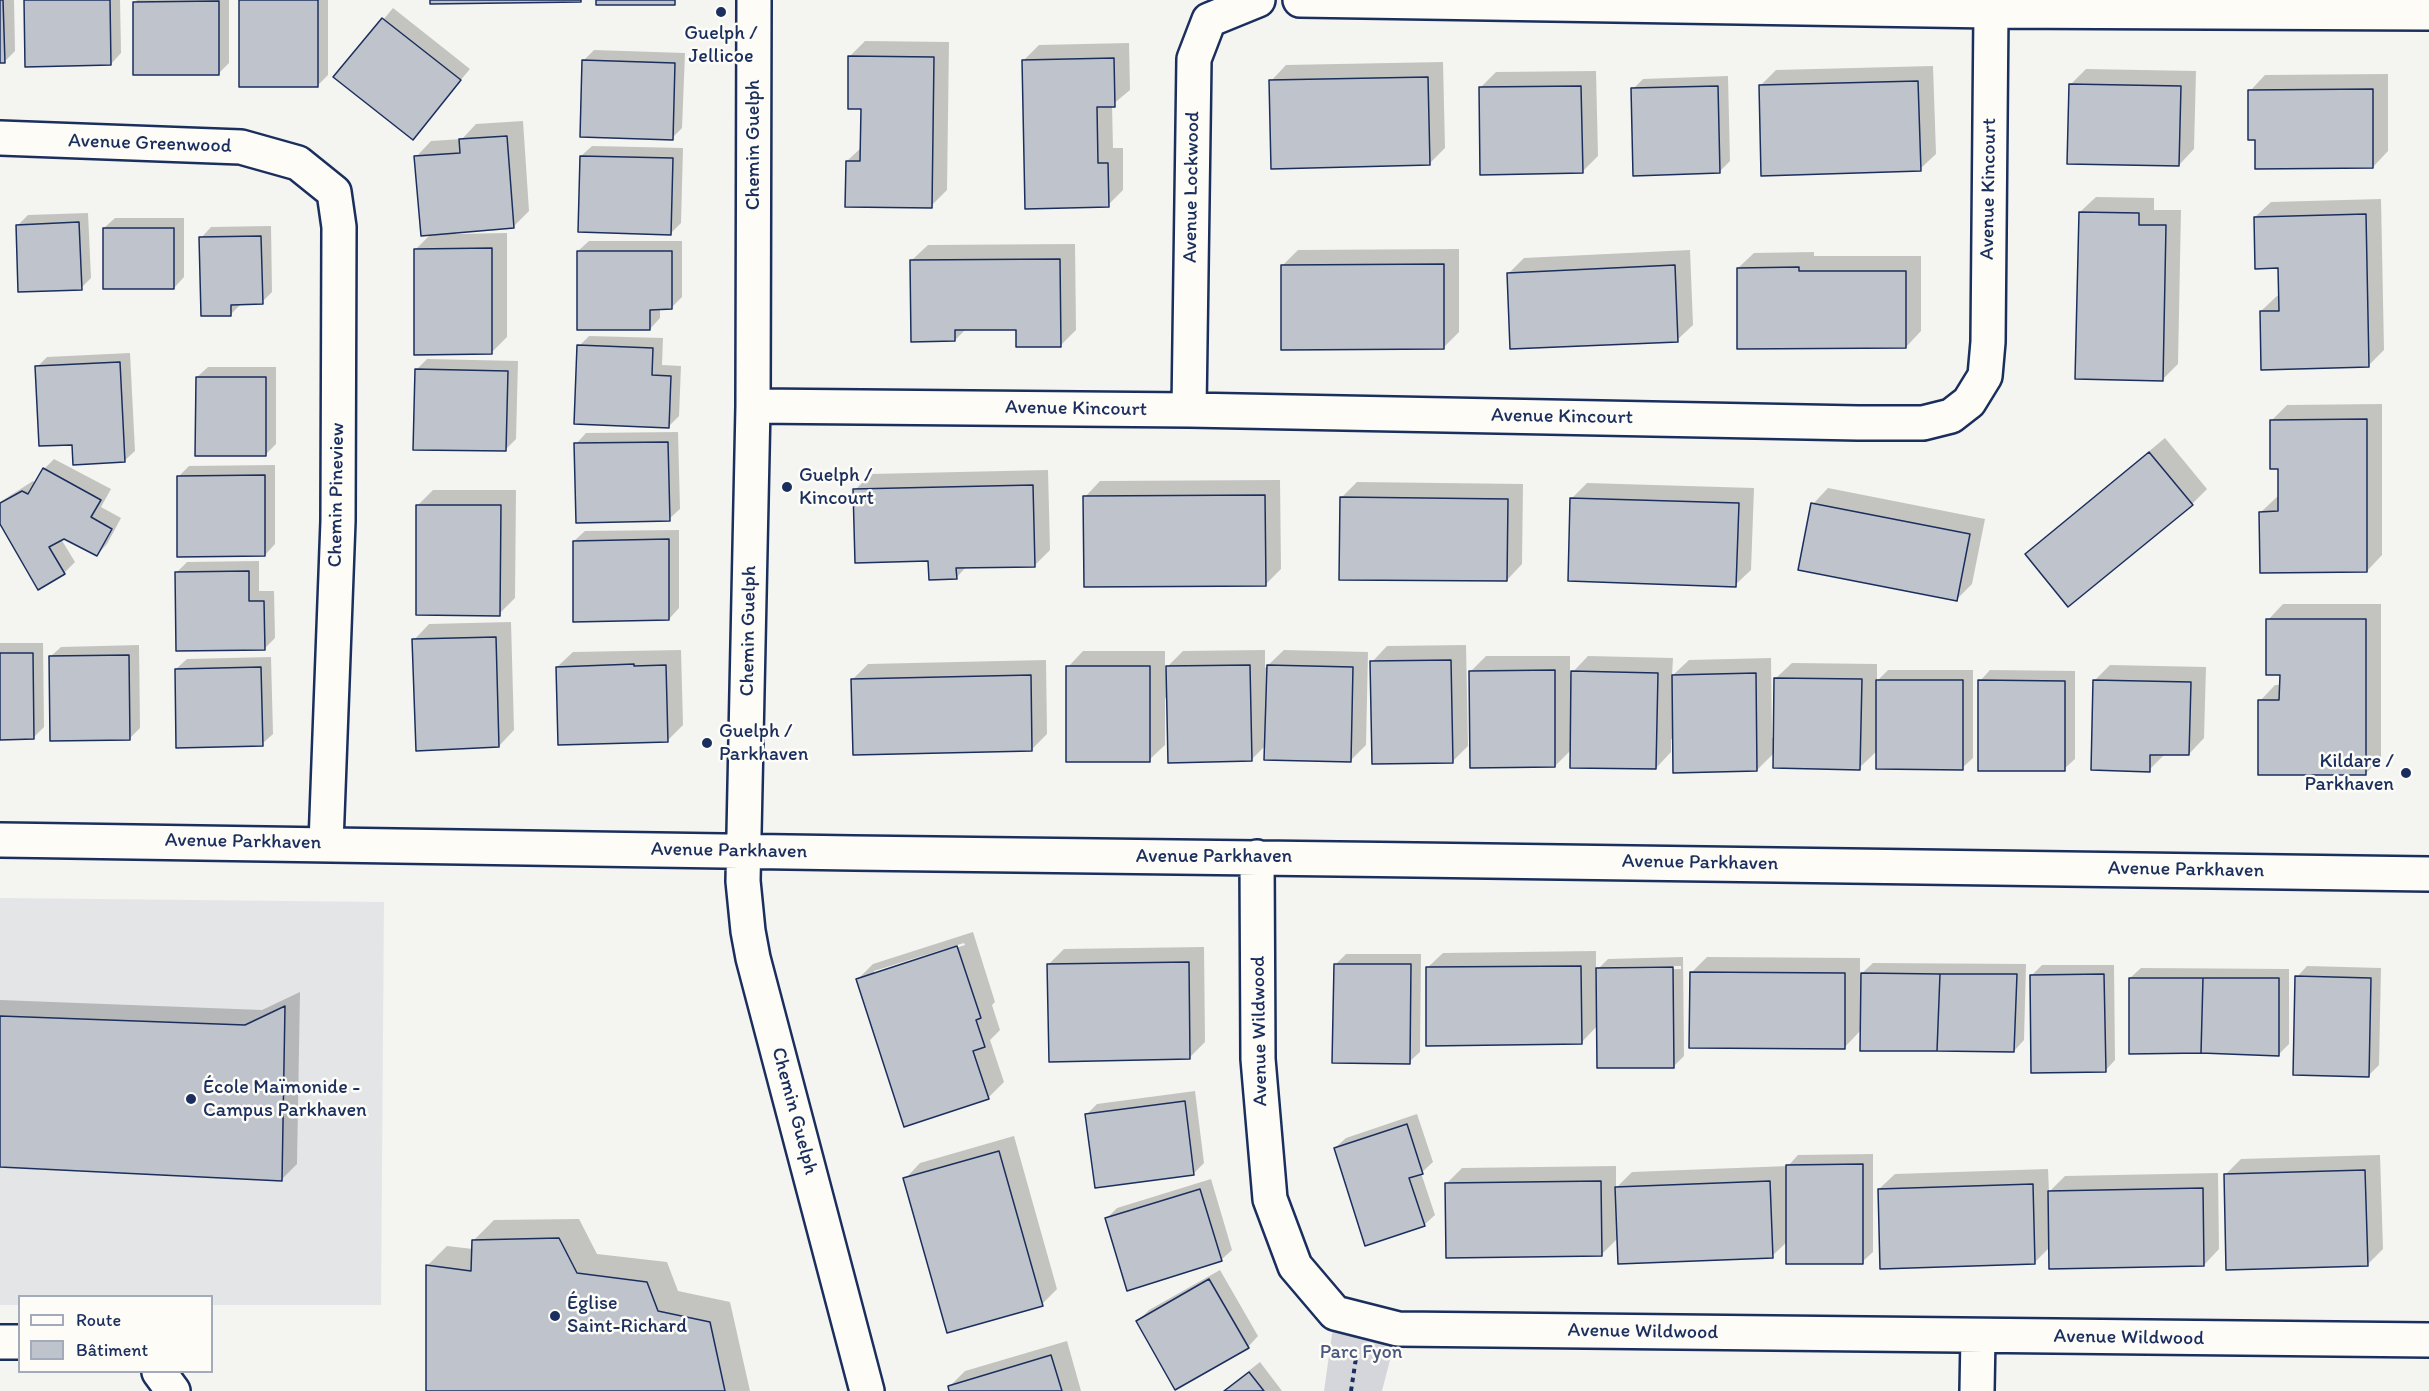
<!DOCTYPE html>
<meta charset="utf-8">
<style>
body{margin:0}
#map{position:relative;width:2429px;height:1391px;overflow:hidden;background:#f4f4f1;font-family:Itim,sans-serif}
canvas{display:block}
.legend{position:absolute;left:18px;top:1295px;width:195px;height:78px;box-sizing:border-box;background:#fdfcf7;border:2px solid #a3aaba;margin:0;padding:8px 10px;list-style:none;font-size:18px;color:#1b2f5e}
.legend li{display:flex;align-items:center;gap:12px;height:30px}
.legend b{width:30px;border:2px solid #a3aaba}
</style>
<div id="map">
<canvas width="2429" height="1391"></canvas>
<ul class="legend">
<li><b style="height:8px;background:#fdfcf7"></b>Route</li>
<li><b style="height:16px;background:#bfc3cc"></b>Bâtiment</li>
</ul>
</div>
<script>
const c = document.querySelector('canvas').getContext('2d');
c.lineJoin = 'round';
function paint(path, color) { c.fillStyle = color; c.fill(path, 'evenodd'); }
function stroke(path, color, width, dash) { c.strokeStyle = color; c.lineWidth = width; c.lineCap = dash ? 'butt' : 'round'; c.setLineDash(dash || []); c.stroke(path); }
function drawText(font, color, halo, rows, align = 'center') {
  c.font = font + ' Itim,sans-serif'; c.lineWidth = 5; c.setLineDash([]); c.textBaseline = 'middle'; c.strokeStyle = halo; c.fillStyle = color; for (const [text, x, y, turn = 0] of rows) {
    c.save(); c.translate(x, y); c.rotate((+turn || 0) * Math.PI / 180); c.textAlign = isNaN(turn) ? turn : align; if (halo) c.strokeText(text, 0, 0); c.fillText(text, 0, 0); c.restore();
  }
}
const built = new Path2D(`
 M0,898L384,902L381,1305H212V1296H20L19,1305H0Z`);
const green = new Path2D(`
 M1335,1313L1398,1329L1382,1391H1324Z`);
const shadow = new Path2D(`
 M0,0H14L15,51L5,61L0,62Z
 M26,0H120L121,53L111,64Z
 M137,0H229V63L219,73L135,3Z
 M241,0H328V75L317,86Z
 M393,8L470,69L412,138L336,77Z
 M865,41L949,42L947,190L931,206L847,161L862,147V108L850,56Z
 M1129,43L1130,90L1112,105L1113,148H1123V190L1108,205L1023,61L1039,45Z
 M594,50L685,53L682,128L672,138L584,60Z
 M1443,62L1445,148L1429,164L1271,81L1286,65Z
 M1933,66L1936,154L1920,169L1760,86L1776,70Z
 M2086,69L2196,71L2194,149L2179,165L2070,85Z
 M1596,71L1598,156L1582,172L1480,88L1496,72Z
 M2388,74V151L2373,167L2257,138L2250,91L2265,75Z
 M1728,76L1730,161L1719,172L1633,89L1643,79Z
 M523,121L529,211L514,226L456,231V234L507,233V337L491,353L416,249L432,233L416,157L431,141L462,139L476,124Z
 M592,146L683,148L681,223L670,234L581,156Z
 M2096,197L2154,198V210H2181L2178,364L2162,380L2080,212Z
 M2381,199L2384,350L2368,366L2261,311L2277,296H2280V267L2255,217L2271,202Z
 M88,213L91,278L81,288L17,226L28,215Z
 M115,218H184V277L174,288L104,228Z
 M271,226L272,292L262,302L242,303L231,314L201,238L211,227Z
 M589,241H682V297L671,308H660V318L650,329L578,251Z
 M1075,244L1076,330L1060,346L1018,329H966L955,340L912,260L928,245Z
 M1459,249V332L1444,347L1282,266L1298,250Z
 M1690,250L1693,325L1677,340L1508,274L1524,258Z
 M1814,252V256H1921V331L1906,347L1738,268L1754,253Z
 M589,336L663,338L662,365L681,366L679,416L669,426L579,346Z
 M130,353L135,451L124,461L73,443L37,367L47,357Z
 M427,359L518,361L516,439L505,450L416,370Z
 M208,367H276V444L265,455L197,377Z
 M2382,404V555L2367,571L2261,512L2277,497H2279V468L2272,420L2287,405Z
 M678,432L680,509L669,519L576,444L586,433Z
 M2165,438L2207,489L2192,504L2027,554L2043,539Z
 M54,459L111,489L101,507L121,518L107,544L97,555L64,537L61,539L75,562L64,573L38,588L0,521V502L33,481L36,483L44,469Z
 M275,465V544L265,555L178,477L189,466Z
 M1048,470L1050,550L1035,565L967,566L956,578L930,559L855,490L871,474Z
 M1280,480L1281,569L1265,585L1085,497L1100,481Z
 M1357,482L1523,484L1522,564L1507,580L1341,498Z
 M1587,483L1754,488L1751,570L1735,585L1572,498Z
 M1828,488L1985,519L1972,584L1956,600L1813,504Z
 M433,490H516L515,598L499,614L418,505Z
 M679,530V608L669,619L574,541L585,531Z
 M259,561V591H274L275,638L264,649L177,572L187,562Z
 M2283,604H2381V758L2366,773L2260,701L2275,685H2281V673L2268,620Z
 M511,622L514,730L499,746L414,640L429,624Z
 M0,643H43L44,727L33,738H0Z
 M139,645L140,728L129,739L50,657L61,647Z
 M1466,645L1468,746L1452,762L1372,662L1387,646Z
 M681,650L683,725L668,740L557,667L573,652Z
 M1265,650V668L1284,650L1368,652L1366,745L1350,761L1266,745L1251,760L1168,698H1165V745L1149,760L1068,667L1083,651H1165V669L1183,651Z
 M1486,656H1570V675L1588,656L1673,658L1672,676L1689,660L1771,658L1772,738H1775L1776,678L1792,663L1877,664V681L1888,670H1973V758L1962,768L1877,751L1859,768L1775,752L1757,770L1671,739V752L1656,768L1572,749L1555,766L1471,671Z
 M271,657L273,734L262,744L176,669L187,659Z
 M1046,660L1047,734L1032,749L853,679L868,664Z
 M2110,665L2206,667L2204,738L2189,754H2165L2149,770L2094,681Z
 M1990,670L2075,671V759L2064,769L1980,681Z
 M973,932L995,1002L992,1005L1000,1030L990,1040L1004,1082L988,1098L858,979L873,964ZM964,943L965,945L874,974V971Z
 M1204,947L1205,1042L1190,1057L1048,965L1064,949Z
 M1596,951V971L1608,959L1683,957L1684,1056L1674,1066L1598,1025L1581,1043L1427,968L1443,953ZM1681,966V969L1606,970V967Z
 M1346,954H1421L1420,1052L1409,1062L1335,965Z
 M1707,957L1860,958V975L1873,963L2026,964L2024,1040L2014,1051L1861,1030L1844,1048L1691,973Z
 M2042,965H2114L2115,1060L2105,1071L2031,976Z
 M2307,966L2381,968L2379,1065L2368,1076L2297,977Z
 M2141,968L2289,969V1044L2278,1055L2130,978Z
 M300,992L297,1164L281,1180L0,1165V1000L262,1010Z
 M1195,1091L1204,1163L1193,1174L1087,1114L1097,1104Z
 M1417,1114L1433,1162L1421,1173L1435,1215L1424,1225L1335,1148L1346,1138Z
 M1014,1136L1057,1289L1042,1304L905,1179L920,1163Z
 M1873,1154V1252L1862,1262L1788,1241L1772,1256L1618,1238L1601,1255L1447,1183L1462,1168L1616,1166V1188L1632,1172L1788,1166L1798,1155Z
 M2380,1155L2383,1249L2367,1265L2225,1175L2241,1159Z
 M2048,1169L2049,1192L2065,1176L2218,1173L2219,1249L2204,1265L2050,1247L2034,1263L1879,1189L1895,1174Z
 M1211,1179L1232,1250L1221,1260L1107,1218L1117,1208Z
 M579,1219L597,1254L667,1262L678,1291L730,1302L750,1391H427V1266L447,1246L473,1249L474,1240L494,1220Z
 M1220,1270L1258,1336L1248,1347L1138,1321L1149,1310Z
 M1067,1341L1081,1391H951L949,1387L965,1371Z
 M1260,1362L1282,1391H1223Z`);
const building = new Path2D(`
 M0,0H3L5,63H0Z
 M24,0H110L111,65L25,67Z
 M239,0H318V87H239Z
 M430,0H581V2L430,4Z
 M596,0H675V5H596Z
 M219,1V75H133V2Z
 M382,18L461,80L413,140L333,77Z
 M848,56L934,57L932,208L845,207L846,161H860L861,109H848Z
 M1114,58L1115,107H1097L1098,163H1108L1109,207L1025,209L1022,60Z
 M582,60L675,63L673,140L580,137Z
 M1428,77L1430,165L1271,169L1269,80Z
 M1918,81L1921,171L1761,176L1759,85Z
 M2069,84L2181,86L2179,166L2067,164Z
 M1581,86L1583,173L1480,175L1479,87Z
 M1718,86L1720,173L1633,176L1631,88Z
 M2373,89V168L2255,169V140H2248V90Z
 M507,136L514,228L421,236L414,156L460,153L459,139Z
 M580,156L673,158L671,235L578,232Z
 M2079,212L2139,213V225H2166L2163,381L2075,379Z
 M2366,214L2369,367L2261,370L2260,311H2279L2278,268L2255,269L2254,217Z
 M79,222L82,290L18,292L16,225Z
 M103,228H174V289H103Z
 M261,236L263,304L231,305V316H201L199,237Z
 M492,248V354L414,355V249Z
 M577,251H672V309L650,310V330H577Z
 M1060,259L1061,347H1016V330H955V341L911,342L910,260Z
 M1444,264V349L1281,350V265Z
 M1675,265L1678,342L1510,349L1507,273Z
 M1799,267V271H1906V348L1737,349V268Z
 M577,345L653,348L652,375L671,376L669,428L574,424Z
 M120,362L125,462L73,465L72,445L39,446L35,366Z
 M415,369L508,371L506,451L413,450Z
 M196,377H266V456H195Z
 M2367,419V572L2260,573L2259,512L2278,511V469H2270V420Z
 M668,442L670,521L576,523L574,443Z
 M2149,452L2193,505L2068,607L2025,554Z
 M43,468L101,500L91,517L112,529L97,556L64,539L49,547L65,574L38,590L0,524V503L22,491L28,494Z
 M265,475V556L177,557V476Z
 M1033,485L1035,567L956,568L957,579L929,580L928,561L855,563L853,489Z
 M1265,495L1266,586L1084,587L1083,496Z
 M1340,497L1508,499L1507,581L1339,580Z
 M1570,498L1739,503L1736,587L1568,581Z
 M1811,503L1970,534L1957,601L1798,570Z
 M416,505H501L500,616L416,615Z
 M669,539V620L573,622V541Z
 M249,571V601H264L265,650L176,651L175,572Z
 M2266,619H2366V775H2258V700H2279L2280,675H2266Z
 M496,637L499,747L416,751L412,639Z
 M0,653H33L34,739L0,740Z
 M129,655L130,740L50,741L49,656Z
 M1451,660L1453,763L1372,764L1370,661Z
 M634,664V666L666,665L668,742L558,745L556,667Z
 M1250,665L1252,761L1168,763L1166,666Z
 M1267,665L1353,667L1351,762L1264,760Z
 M1066,666H1150V762H1066Z
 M261,667L263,746L176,748L175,669Z
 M1555,670V767L1470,768L1469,671Z
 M1571,671L1658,673L1656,769L1570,768Z
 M1756,673L1757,771L1673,773L1672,675Z
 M1031,675L1032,751L853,755L851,679Z
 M1774,678L1862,679L1860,770L1773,768Z
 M1876,680H1963V770L1876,769Z
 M1978,680L2065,681V771H1978Z
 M2093,680L2191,682L2189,755H2150V772L2091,770Z
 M957,946L981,1018L976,1020L985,1047L973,1051L989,1099L904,1127L856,979Z
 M1189,962L1190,1059L1049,1062L1047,964Z
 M1334,964H1411L1410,1064L1332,1063Z
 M1581,966L1582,1044L1426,1046V967Z
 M1673,967L1674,1068H1597L1596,968Z
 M1690,972L1845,973V1049L1689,1048Z
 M1861,973L1940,974L1937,1051H1860Z
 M1940,974H2017L2014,1052L1937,1051Z
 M2104,974L2106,1072L2031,1073L2030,975Z
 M2295,976L2371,978L2369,1077L2293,1075Z
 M2129,978H2203L2201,1053L2129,1054Z
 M2203,978H2279V1056L2201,1053Z
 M285,1006L282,1181L0,1167V1016L245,1025Z
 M1185,1101L1194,1175L1095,1188L1085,1114Z
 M1407,1124L1423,1174L1409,1178L1425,1226L1365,1246L1334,1148Z
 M999,1151L1043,1306L947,1333L903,1178Z
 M1863,1164V1264H1786V1165Z
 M2365,1170L2368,1266L2226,1270L2224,1174Z
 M1601,1181L1602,1256L1446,1258L1445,1183Z
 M1770,1181L1773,1258L1618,1264L1615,1187Z
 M2033,1184L2035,1264L1880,1269L1878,1189Z
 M2203,1188L2204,1266L2049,1269L2048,1191Z
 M1200,1189L1222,1261L1127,1291L1105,1218Z
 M559,1238L577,1273L647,1282L658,1311L710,1322L725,1391H426V1265L471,1271L472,1240Z
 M1209,1279L1249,1348L1175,1390L1136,1321Z
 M1051,1355L1062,1391H949L948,1386Z
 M1249,1372L1264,1391H1224Z`);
const path = new Path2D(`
 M1351,1391L1356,1358`);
const street = new Path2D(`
 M754,0L753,406L743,881L748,931L753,958L867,1391
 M1300,0L1991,11L2429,13
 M0,138L241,147L298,163L334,192L339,227L338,521L326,843
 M753,406L1189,410L1858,423H1923L1951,416L1969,402L1985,376L1988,342L1991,11
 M1189,410L1194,59L1209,20L1258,0
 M0,840C285,843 570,850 854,853C1379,860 1904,865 2429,874
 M1257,857L1258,1059L1270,1199L1295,1266L1335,1313L1398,1329L2429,1340
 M0,1342H20
 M159,1372L173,1391
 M1977,1391L1978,1336`);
const markers = [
 [721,12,6,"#1b2f5e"],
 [787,487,6,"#1b2f5e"],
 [707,743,6,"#1b2f5e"],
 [2406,773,6,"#1b2f5e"],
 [191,1099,6,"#1b2f5e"],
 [555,1316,6,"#1b2f5e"]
];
const poiNames = [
 ["Guelph /",721,34,"center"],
 ["Jellicoe",721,57,"center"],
 ["Guelph /",799,476],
 ["Kincourt",799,499],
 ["Guelph /",719,732],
 ["Parkhaven",719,755],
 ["Kildare /",2394,762,"right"],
 ["Parkhaven",2394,785,"right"],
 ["École Maïmonide -",203,1088],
 ["Campus Parkhaven",203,1111],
 ["Église",567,1304],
 ["Saint-Richard",567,1327]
];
const streetNames = [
 ["Avenue Greenwood",150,144,2],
 ["Chemin Guelph",754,145,-90],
 ["Avenue Lockwood",1192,187,-89],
 ["Avenue Kincourt",1989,189,-89],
 ["Avenue Kincourt",1076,409,1],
 ["Avenue Kincourt",1562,417,1],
 ["Chemin Pineview",337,495,-89],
 ["Chemin Guelph",749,631,-89],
 ["Avenue Parkhaven",243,842,1],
 ["Avenue Parkhaven",729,851,1],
 ["Avenue Parkhaven",1214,857],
 ["Avenue Parkhaven",1700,863,1],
 ["Avenue Parkhaven",2186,870,1],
 ["Avenue Wildwood",1260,1031,-91],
 ["Chemin Guelph",794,1111,75],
 ["Avenue Wildwood",1643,1332,1],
 ["Avenue Wildwood",2129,1338,1]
];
const parkNames = [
 ["Parc Fyon",1361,1353]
];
paint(built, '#e4e5e6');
paint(green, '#d4d6db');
paint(shadow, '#0003');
paint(building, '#bfc3cc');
stroke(building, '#1b2f5e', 1.5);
stroke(street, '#1b2f5e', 38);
stroke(path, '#1b2f5e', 4, [4.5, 4.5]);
stroke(street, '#fdfcf7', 33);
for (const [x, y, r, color] of markers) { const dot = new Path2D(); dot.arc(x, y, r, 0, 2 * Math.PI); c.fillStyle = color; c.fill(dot); stroke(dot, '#fdfcf7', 2); }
drawText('20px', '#1b2f5e', '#fdfcf7', poiNames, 'left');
drawText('20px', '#1b2f5e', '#fdfcf7', streetNames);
drawText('20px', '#49597d', '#fdfcf7', parkNames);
</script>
